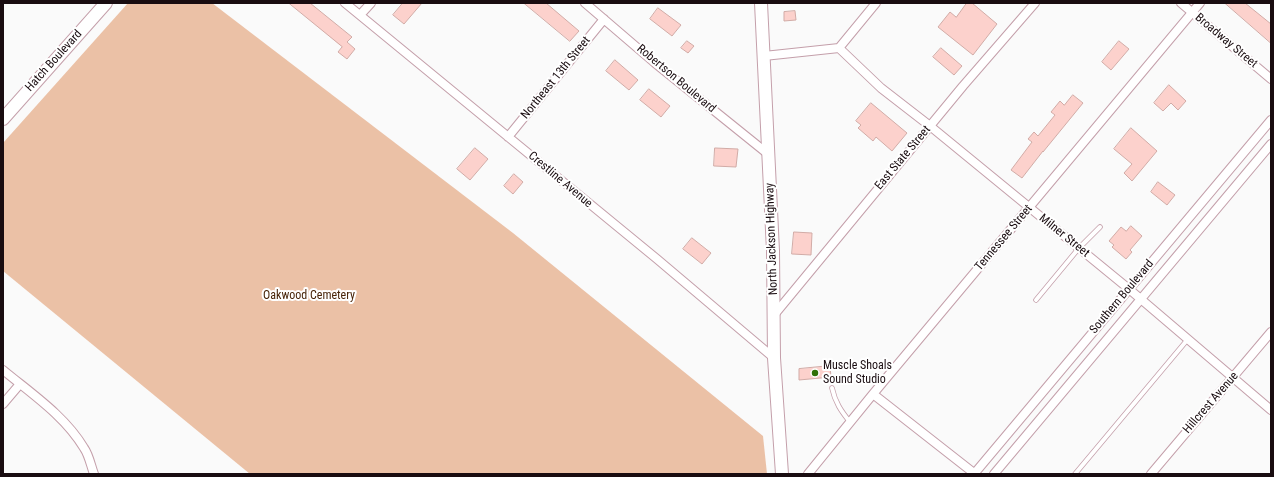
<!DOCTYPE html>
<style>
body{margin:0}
#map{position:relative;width:1274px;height:477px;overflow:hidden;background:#fafafa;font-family:"Roboto Condensed",sans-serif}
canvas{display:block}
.frame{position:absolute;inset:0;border:4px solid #190c10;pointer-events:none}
</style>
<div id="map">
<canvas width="1274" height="477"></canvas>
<div class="frame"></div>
</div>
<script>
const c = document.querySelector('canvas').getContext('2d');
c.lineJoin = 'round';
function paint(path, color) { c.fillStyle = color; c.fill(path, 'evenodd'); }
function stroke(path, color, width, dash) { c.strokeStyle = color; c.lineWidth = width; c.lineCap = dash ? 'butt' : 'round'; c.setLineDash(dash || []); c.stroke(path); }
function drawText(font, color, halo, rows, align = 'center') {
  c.font = font + ' "Roboto Condensed",sans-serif'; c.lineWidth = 4; c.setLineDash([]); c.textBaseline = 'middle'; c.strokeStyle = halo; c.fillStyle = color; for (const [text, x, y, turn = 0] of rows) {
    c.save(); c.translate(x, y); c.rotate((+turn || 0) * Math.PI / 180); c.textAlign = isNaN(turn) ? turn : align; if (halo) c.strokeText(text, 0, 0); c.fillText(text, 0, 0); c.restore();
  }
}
const green = new Path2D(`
 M128,3H212L513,233L763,436L767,474H250L3,271V143Z`);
const building = new Path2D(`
 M289,3H310L352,37L347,42L355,49L347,59L338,52L342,47Z
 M403,3H422L404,24L393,15Z
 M524,3H546L579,31L570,41Z
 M967,3H972L997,24L973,55L938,27L950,12L956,17Z
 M1225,3H1245L1271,24V43Z
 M658,8L681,25L672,36L650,19Z
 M795,11L796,20L784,21V12Z
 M687,41L694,46L688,53L681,48Z
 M1119,41L1129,49L1111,70L1102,62Z
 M941,48L962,66L954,75L933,57Z
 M615,60L638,80L629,90L606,71Z
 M1169,85L1186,101L1178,110L1171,103L1163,111L1154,103Z
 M649,89L670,106L661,117L640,100Z
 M1073,95L1083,103L1043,152V151L1022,178L1011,170L1032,142L1028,139L1034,132L1038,136L1055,115L1051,112L1060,101L1064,105Z
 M871,103L907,133L892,151L876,137L873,141L858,128L861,125L856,121Z
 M1131,128L1157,151L1132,181L1124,173L1132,164L1114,149Z
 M475,148L488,159L470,180L457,169Z
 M715,148L738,149L736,167L714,166Z
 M514,174L523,182L513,194L504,186Z
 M1158,182L1175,195L1167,205L1151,192Z
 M1131,226L1142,236L1130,250L1132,252L1126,259L1112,247L1114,245L1109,241L1121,227L1126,231Z
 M794,232L812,233L811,255L792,254Z
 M692,238L711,253L702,264L683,249Z
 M830,366L831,377L799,380V369Z`);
const lane = new Path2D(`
 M1036,300L1079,248L1100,227
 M832,388C835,402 841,411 850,422
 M1075,474L1188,339`);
const street = new Path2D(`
 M345,3L657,259L774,358
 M585,3L655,63L768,154
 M1181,3L1271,79
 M360,15L371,3
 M839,48L881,88L930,126L1129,289L1271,410
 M764,56L839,48L876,3
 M508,137L604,19
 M774,315L963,86L1035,3
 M3,370C32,394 65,416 84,448C89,455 91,466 94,474
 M873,394L975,474
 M3,404L20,384
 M808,474L873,394L1200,3
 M974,474L1271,120
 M994,474L1271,144
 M1151,474L1271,332`);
const secondary = new Path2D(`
 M761,3L773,251L774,358L782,474
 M3,119L106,3`);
const markers = [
 [815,373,4,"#2f7007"]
];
const streetNames = [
 ["Broadway Street",1226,41,40],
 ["Hatch Boulevard",54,61,-48],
 ["Northeast 13th Street",556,78,-51],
 ["Robertson Boulevard",676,79,40],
 ["East State Street",903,158,-50],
 ["Crestline Avenue",560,180,40],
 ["Milner Street",1064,236,39],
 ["Tennessee Street",1004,238,-50],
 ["North Jackson Highway",772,239,-92],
 ["Southern Boulevard",1122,297,-50],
 ["Hillcrest Avenue",1211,403,-49]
];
const parkNames = [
 ["Oakwood Cemetery",309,296]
];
const poiNames = [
 ["Muscle Shoals",823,366],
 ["Sound Studio",823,380]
];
paint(green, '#ebc1a6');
paint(building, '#fcd1cc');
stroke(building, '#d1aba6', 1);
stroke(lane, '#c49faa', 5.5);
stroke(street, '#c49faa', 10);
stroke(secondary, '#c49faa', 14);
stroke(lane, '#fff', 4);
stroke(street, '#fff', 8);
stroke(secondary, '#fff', 12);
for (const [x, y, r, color] of markers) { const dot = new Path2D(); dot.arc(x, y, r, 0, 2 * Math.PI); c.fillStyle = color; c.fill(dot); stroke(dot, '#fff', 1.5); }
drawText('12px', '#190c10', '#fff', streetNames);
drawText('12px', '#482408', '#fff', parkNames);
drawText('12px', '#190c10', '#fff', poiNames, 'left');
</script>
